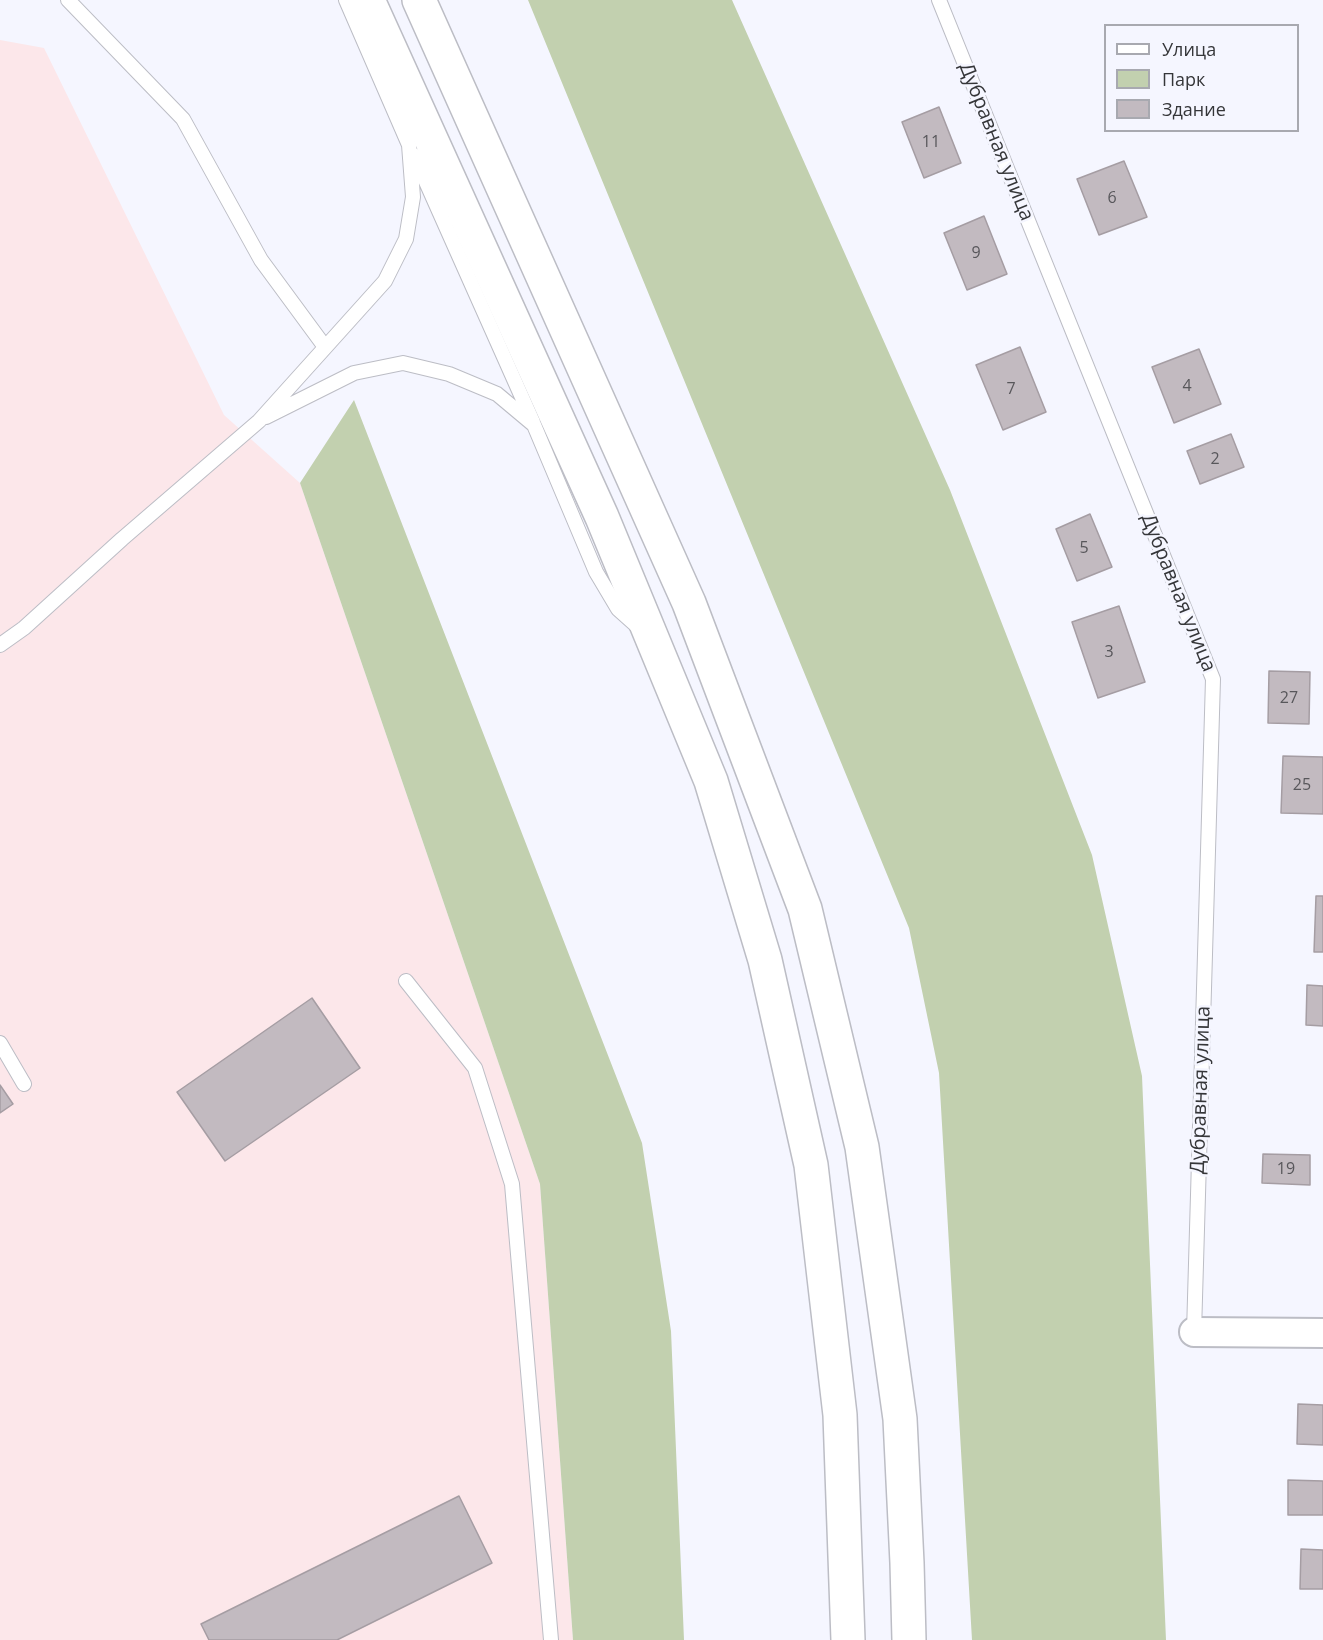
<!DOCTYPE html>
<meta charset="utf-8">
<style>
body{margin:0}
#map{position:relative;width:1323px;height:1640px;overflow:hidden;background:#f5f6ff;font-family:"Open Sans",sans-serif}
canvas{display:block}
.legend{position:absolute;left:1104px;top:24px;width:195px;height:108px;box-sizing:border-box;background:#f5f6ff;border:2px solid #a8a9b0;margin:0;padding:8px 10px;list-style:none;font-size:18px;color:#353639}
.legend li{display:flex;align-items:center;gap:12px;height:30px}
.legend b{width:30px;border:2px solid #a8a9b0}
</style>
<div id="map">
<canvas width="1323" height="1640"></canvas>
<ul class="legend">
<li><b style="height:8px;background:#fff"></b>Улица</li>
<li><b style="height:16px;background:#c2d0af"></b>Парк</li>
<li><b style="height:16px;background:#c2bac0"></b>Здание</li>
</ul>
</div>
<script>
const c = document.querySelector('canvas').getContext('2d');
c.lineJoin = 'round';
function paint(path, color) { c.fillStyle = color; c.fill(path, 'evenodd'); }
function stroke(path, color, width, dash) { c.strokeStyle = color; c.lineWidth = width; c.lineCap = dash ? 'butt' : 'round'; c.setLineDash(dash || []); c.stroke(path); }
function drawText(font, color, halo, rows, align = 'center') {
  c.font = font + ' "Open Sans",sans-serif'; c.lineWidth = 5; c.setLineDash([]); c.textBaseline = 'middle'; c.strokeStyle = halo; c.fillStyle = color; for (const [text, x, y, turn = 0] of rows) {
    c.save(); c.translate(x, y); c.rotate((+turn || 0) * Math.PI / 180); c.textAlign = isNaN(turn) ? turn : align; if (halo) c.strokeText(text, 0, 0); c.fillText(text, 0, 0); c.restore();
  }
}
const commercial = new Path2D(`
 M0,40L44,48L224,415L300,483L540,1184L573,1640H0Z`);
const green = new Path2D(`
 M528,0H732L950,490L1092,855L1142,1076L1166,1640H972L939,1073L909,928Z
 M354,400L642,1143L671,1331L684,1640H573L540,1184L300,483Z`);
const building = new Path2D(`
 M939,107L961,163L924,178L902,122Z
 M1124,161L1147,217L1099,235L1077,179Z
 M984,216L1007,274L967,290L944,233Z
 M1020,347L1046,412L1003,430L976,365Z
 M1199,349L1221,404L1174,423L1152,367Z
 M1231,434L1244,467L1200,484L1187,451Z
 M1090,514L1112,567L1077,581L1056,529Z
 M1119,606L1145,682L1098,698L1072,622Z
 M1269,671L1310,672L1309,724L1268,723Z
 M1283,756L1323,757V814L1281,813Z
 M1316,896H1323V952H1314Z
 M1307,985L1323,986V1026L1306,1025Z
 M312,998L360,1068L225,1161L177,1092Z
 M0,1085L13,1104L0,1113Z
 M1263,1154L1310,1155V1185L1262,1183Z
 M1298,1404L1323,1405V1445L1297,1444Z
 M1288,1480L1323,1481V1515H1288Z
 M459,1496L492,1563L337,1640H209L201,1624Z
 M1301,1549L1323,1550V1589H1300Z`);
const lane = new Path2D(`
 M68,0L183,119L261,260L325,347
 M939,0L1213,679L1194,1332
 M414,155L533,422
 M266,417L354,373L403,363L449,374L497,394L534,425L596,572L618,609L637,626
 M0,645L24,628L122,539L259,421L385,281L406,239L413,197L409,145L346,0
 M406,981L475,1068L512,1184L551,1640
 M0,1043L24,1084`);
const street = new Path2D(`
 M1194,1332L1323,1333`);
const secondary = new Path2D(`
 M368,0L602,517L711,781L765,960L811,1165L840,1415L848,1640
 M419,0L689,603L805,909L862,1147L900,1419L907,1563L909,1640`);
const numberNames = [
 ["11",931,142],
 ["6",1112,198],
 ["9",976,253],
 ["4",1187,386],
 ["7",1011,389],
 ["2",1215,459],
 ["5",1084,548],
 ["3",1109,652],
 ["27",1289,698],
 ["25",1302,785],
 ["19",1286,1169]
];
const streetNames = [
 ["Дубравная улица",996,142,68],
 ["Дубравная улица",1178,593,68],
 ["Дубравная улица",1201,1090,-88]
];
paint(commercial, '#fce7ea');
paint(green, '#c2d0af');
paint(building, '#c2bac0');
stroke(building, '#a59da3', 1.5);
stroke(lane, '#bcbdc5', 16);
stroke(street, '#bcbdc5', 32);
stroke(secondary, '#bcbdc5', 36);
stroke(lane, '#fff', 14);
stroke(street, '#fff', 28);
stroke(secondary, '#fff', 33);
drawText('16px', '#58575b', null, numberNames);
drawText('20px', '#353639', '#f5f6ff', streetNames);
</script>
